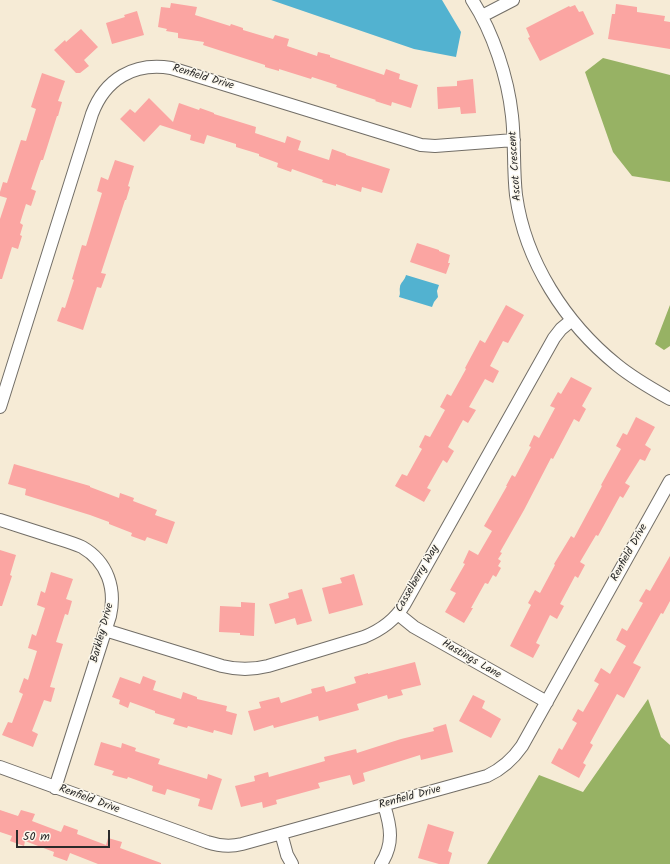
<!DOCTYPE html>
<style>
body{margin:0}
#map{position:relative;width:670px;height:864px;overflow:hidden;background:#f6ebd6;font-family:Kalam,sans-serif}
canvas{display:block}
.scale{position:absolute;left:16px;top:830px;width:94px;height:18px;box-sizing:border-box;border:2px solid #2b2b2b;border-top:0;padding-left:5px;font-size:12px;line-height:14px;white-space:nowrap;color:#2b2b2b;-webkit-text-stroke:3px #fbf7ec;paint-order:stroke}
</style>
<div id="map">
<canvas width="670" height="864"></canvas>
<div class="scale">50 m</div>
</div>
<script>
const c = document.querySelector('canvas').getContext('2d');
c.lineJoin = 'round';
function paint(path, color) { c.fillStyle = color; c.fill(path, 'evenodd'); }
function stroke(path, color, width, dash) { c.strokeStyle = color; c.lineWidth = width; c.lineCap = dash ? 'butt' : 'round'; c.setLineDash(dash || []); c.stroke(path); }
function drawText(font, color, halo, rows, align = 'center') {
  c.font = font + ' Kalam,sans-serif'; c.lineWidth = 3; c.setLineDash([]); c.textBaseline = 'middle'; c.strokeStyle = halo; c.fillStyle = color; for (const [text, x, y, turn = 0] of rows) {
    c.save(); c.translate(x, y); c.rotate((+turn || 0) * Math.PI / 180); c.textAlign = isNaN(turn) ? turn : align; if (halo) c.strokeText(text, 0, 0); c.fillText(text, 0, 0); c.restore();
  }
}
const forest = new Path2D(`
 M603,58L670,75V182L632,176L613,152L585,72Z
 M670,305V346L664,350L655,344Z
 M648,699L661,737L670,745V864H487L539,775L583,792Z`);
const water = new Path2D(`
 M271,0H442L461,32L456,57L414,49Z
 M406,275L439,285L437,291L438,297L434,302L432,307L399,297C401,293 399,291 400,287C400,283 405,280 406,275Z`);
const building = new Path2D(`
 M171,3L197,7L195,15L230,26L231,24L243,28V30L273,39L275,35L289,39L287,46L317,56L318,52L330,55V57L384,75L386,69L400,74L399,79L418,85L411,108L392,102L391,106L375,101L376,100L336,87L337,85L312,77L311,79L279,69V71L265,67V65L203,45L204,42L178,38V33L166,31L167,29L158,27L161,7L170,8Z
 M616,4L637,7V12L665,16L664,21L670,22V49L608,39L612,14H615Z
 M575,5L579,12L583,11L594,34L540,61L528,38L530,37L526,28L569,6L570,7Z
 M137,11L144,35L112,44L106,23L125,17L124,15Z
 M81,29L98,47L84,60L89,66L80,73H76L54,50L65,40L66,42Z
 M42,73L65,81L58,101L62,102L58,116H57L43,160H41L31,189L36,191L31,206L26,204L20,223L23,225L20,235L22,236L18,249L12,247L2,279H0V219L7,198L0,196V192L3,182L7,183L21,140L26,141L36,109L31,107Z
 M473,79L476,113L461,114L460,107L438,109L437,87L457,86V81Z
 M149,98L173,122L179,103L199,110L200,108L214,113V114L256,127L255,133L285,143L287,136L301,141L298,150L329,160L332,149L346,154V155L390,169L382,193L362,187L361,192L336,184V186L322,182L323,180L292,169L291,172L277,167L278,163L259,156V154L236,147V144L207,135L204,144L190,140L191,135L160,125L144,142L120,119L130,109L135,113Z
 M115,160L134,166L128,186L130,187L126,200H125L101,273L106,274L101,288L97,287L83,330L57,321L62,307L65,308L74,280L72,279L82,245L86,246L102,193L97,191L101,177L108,180Z
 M417,243L439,250V251L450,255L448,263H450L446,274L410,262Z
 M506,305L524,315L508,343L503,341L490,366L499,371L493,383L485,379L469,407L476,410L468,423L463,420L448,447L454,451L447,463L443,460L427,488L431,490L424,502L395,486L402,474L407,476L422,449L419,447L425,435L430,437L445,410L440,407L447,394L451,396L466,369L465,368L480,340L485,343Z
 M571,377L592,388L582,406L586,409L579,422L574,419L553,459L551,458L524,510L500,552L502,553L498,559L501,561L498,566L501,568L496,577L493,575L488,584L485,583L471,608H473L464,623L445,612L456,593L450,590L465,564L463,563L469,550L478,555L492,531L484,526L507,486H506L512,475L515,477L531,447L529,446L534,435L539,438L555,408L550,406L558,392L561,394Z
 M636,417L655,427L645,445L651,449L645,461L640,459L625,483L630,486L623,498L620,496L598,536L596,535L580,562L585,565L578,578L575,576L560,604L564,606L557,619L550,615L536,643L540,645L533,658L510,646L531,605L528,603L535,590L540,593L555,565L554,564L571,536L574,538L602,486L601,485L621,449L616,446L623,433L627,435Z
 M14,464L90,486V487L119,498L120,493L134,498L133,501L157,510L155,515L175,522L167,544L147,537L145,541L131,536L132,533L109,524V522L90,515L25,495L26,489L8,484Z
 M0,550L16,555L10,575L12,576L2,606H0Z
 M670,556V601L663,614L661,613L633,663L641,667L624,698L617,694L590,743L593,745L583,763L586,765L579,778L551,763L559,748L562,750L577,723L572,720L578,709L583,712L599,684L594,681L601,668L610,674L626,646L616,640L622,628L627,631L643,603L639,601L646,589L650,591Z
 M51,572L73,579L66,599L72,601L68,615L65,614L56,642L63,644L50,687L55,688L51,702L44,700L32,731L38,734L33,747L2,735L8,722L12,723L23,694L19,692L24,678L28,680L37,651L28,648L32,634L36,636L45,608L37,605L41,591L45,593Z
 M354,574L363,605L329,614L322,588L342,583L340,578Z
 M302,589L312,621L297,625L295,618L275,624L269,604L289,598L288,593Z
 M241,602L255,603L254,636L240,635V633L219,632L220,606L241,607Z
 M415,662L421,685L401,690L403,695L388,699L387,695L357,704L359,710L319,721L318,716L274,728L273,725L254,731L248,711L261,708L259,702L279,697L281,703L312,693L311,689L324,686L326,692L356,683L354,677L368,673V674Z
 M143,676L156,681L153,690L181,699L183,692L197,697V699L227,706L226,711L237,714L232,735L214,730L213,733L188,726L187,728L173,724L175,719L155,713V711L130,702L128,708L119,704L120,700L112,697L120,677L140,684Z
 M473,695L485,701L482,708L501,719L491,738L459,721Z
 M446,724L453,752L421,760L420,755L363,773L365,781L353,785L350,775L318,783L320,788L276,800L277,804L263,808L262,802L241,807L235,786L255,781L254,776L268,772L269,777L325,761L324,757L356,749L357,753L401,739L434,731L433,728Z
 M101,742L121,748L122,743L136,748L135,751L160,759L158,764L207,779L208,774L222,779L212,810L198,806L200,799L167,789L165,795L152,791L153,786L128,777L127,779L112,775L114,771L94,765Z
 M0,810L18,816L21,810L35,814L32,821L61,832L64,825L78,830L77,834L106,845L108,838L122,842L120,848L161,863V864H98L70,853L67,861L53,856L54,852L25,841L24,846L10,841L12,836L0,832Z
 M428,824L454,832L448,851L452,853L449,864H439L418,858Z`);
const street = new Path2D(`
 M472,0C493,32 508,78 512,116C515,142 513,169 516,195C525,261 565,323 617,365C633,378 652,389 670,399
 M482,16L513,0
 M0,407L92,114C105,79 134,62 171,68L421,145L435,146L514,140
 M0,520C16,525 31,530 47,535C59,539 71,542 82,547C108,562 116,589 110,616L55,788
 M398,614L414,627L547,702
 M105,630L222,666C238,670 252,670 268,666L364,637C381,630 395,620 404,605L554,338L561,329L572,320
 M0,767L207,842C219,846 230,847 242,844L487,776C502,769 513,759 522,746L670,481
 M281,833L287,855L292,864
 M381,864C394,844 391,827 384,805`);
const streetNames = [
 ["Renfield Drive",203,78,17],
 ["Ascot Crescent",516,166,-94],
 ["Renfield Drive",630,553,-61],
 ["Casselberry Way",418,579,-60],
 ["Barkley Drive",103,633,-75],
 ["Hastings Lane",471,660,30],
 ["Renfield Drive",410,798,-15],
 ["Renfield Drive",89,800,20]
];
paint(forest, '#97b264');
paint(water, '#52b2d0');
paint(building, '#fba5a2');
stroke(street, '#726e67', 14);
stroke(street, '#fff', 12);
drawText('11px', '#2b2b2b', '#fbf7ec', streetNames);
</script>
